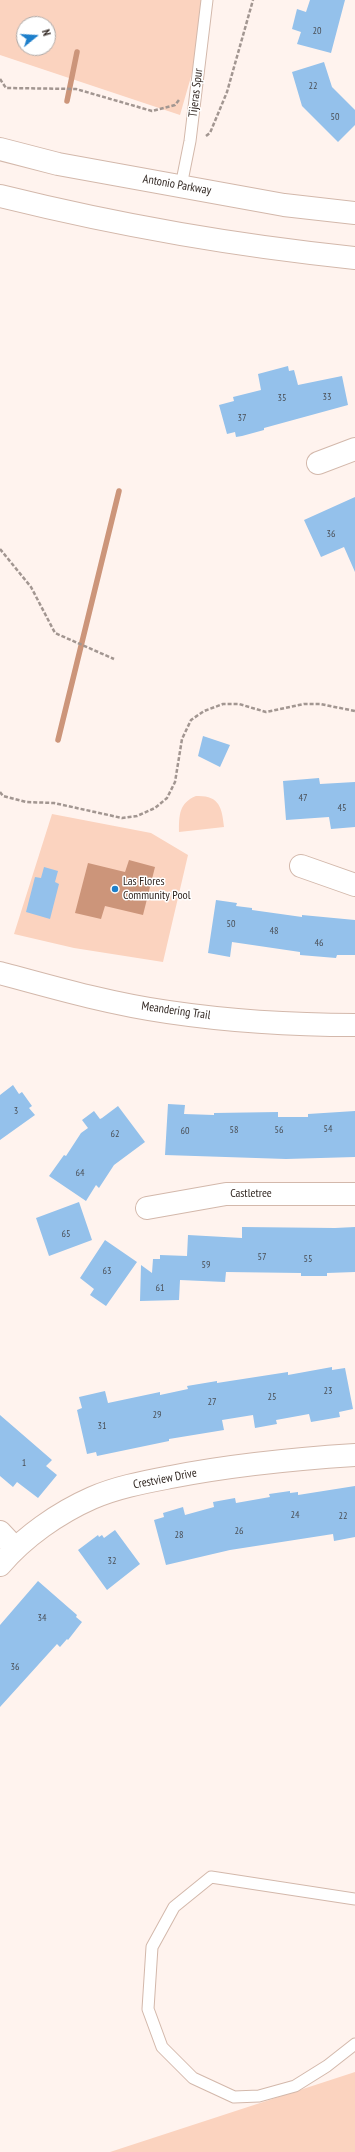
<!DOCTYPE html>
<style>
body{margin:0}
#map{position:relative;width:355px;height:2152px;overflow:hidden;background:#fff3ee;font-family:"PT Sans Narrow",sans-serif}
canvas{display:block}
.north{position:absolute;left:16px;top:16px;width:40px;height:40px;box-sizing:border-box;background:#fff;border:1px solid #ada9a7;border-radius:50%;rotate:72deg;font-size:11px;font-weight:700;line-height:16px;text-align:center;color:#312722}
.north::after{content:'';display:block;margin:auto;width:14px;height:18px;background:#1d7fcb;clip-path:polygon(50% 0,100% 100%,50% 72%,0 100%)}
</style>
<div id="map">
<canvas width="355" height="2152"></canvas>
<div class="north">N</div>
</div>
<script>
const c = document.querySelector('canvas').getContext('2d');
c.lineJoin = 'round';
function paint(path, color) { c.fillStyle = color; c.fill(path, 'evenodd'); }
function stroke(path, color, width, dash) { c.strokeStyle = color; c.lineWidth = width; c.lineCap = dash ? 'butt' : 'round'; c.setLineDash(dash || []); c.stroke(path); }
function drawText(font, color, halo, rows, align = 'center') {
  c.font = font + ' "PT Sans Narrow",sans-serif'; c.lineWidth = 3; c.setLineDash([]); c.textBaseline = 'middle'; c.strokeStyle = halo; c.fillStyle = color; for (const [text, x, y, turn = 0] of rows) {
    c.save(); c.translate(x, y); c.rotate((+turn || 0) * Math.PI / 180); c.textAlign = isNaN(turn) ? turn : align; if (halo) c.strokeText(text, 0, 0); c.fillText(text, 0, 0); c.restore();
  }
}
const green = new Path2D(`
 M0,0H213L180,115L0,55ZM24,24H48V48H24Z
 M196,796C219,795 222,807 224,827L179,832C179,815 179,803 196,796Z
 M52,814L151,833L188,855L163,962L74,948L14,934Z
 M355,2072V2152H110Z`);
const water = new Path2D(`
 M129,860L155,867L143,915L105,906L101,919L75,913L88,863L125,872Z`);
const stream = new Path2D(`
 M67,101L77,52
 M58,740L119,491`);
const building = new Path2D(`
 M310,0H345L331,53L297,44L301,32L292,29L297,9L306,12Z
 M324,62L332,87L355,110V125L338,142L302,106L292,72Z
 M288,366L289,371L294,370L298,385L342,376L348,405L264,428V430L242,436L236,437L235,432L227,434L219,405L234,401L233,397L261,390L258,374Z
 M355,497V572L344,547L321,557L304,520Z
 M203,736L230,745L220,767L198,756Z
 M319,778L320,784L355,782V827L331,829L329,817L286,820L283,781Z
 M44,867L58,871L55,882L59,884L50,919L26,912L35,877L41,878Z
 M216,900L237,903L236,906L252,908V910L302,917V915L355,920V955H337L336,958L300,955V952L232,942L230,957L208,953Z
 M13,1085L19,1094L22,1092L32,1106L29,1108L35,1115L0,1140V1095Z
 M168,1104L185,1105L184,1114L214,1115V1113L278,1112V1117H308V1114L355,1111V1157L286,1159L165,1155Z
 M118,1106L145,1142L114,1165L99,1188L96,1185L86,1201L49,1176L64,1155L66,1156L81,1133L88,1128L82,1120L94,1111L100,1119L102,1118Z
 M79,1202L92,1240L49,1256L36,1218Z
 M242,1227L335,1228L355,1227V1272L327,1273V1276H301V1273L226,1272L225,1282L180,1280L179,1300L140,1301L141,1265L152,1273L153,1259H160V1255L187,1256L188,1235L242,1238Z
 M105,1240L137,1262L106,1306L90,1295L94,1289L80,1278Z
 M332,1367V1370L345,1368L353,1409L339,1412L340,1417L311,1422L309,1414L276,1420L277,1424L255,1428L253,1415L222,1420L224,1430L169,1439V1441L97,1456L96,1452L87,1454L77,1410L82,1408L79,1397L105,1391L108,1403L160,1392V1395L188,1389L187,1386L217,1381V1383L288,1372V1375Z
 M0,1415L52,1460L46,1466L57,1475L38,1498L17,1482L13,1487L0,1476Z
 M355,1486V1537L334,1541L333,1534L230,1550L166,1565L154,1520L164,1517L163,1513L183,1507L185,1515L214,1507L213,1502L235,1498L236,1503L270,1497L269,1494L290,1491V1493L298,1492V1495Z
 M115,1530L140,1564L107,1590L78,1550L98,1535L99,1537L102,1535L104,1538Z
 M38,1581L77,1615L76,1617L82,1622L68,1640L67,1639L60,1647L57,1644L0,1707V1625Z`);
const path = new Path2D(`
 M0,79L6,88L76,89L152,111L175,105L179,100
 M206,136L210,133L227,92L253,0
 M0,549L31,587L55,633L114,659
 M0,792L3,796L26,802L54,803L122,818L137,816L155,808L167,798L175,782L182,739L191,720L204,711L223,704H239L266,712L304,704H320L355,711`);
const service = new Path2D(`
 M181,186L190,141L207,0
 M355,1899L211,1877L174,1907L152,1947L148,2009L162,2047L193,2078L234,2097L259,2096L295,2086L327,2066L355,2044`);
const minor = new Path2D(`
 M318,463L355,449
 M301,866L355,885
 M147,1208L226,1194H355
 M0,1532L15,1548
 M0,1565C24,1537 58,1513 92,1498C117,1487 145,1482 171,1477C232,1465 293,1459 355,1455`);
const tertiary = new Path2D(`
 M0,973C55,988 111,1004 168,1012C229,1021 293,1025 355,1025`);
const primary = new Path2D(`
 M0,149L58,164L284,205L355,213
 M0,196C117,225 236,246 355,258`);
const markers = [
 [115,889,4,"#1d7fcb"]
];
const numberNames = [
 ["20",317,31],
 ["22",313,86],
 ["50",335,117],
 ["33",327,397],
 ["35",282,398],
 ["37",242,418],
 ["36",331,534],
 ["47",303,798],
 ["45",342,808],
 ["50",231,924],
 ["48",274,931],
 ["46",319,943],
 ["3",16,1111],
 ["54",328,1129],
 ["58",234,1130],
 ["56",279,1130],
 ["60",185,1131],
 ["62",115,1134],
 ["64",80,1173],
 ["65",66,1234],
 ["57",262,1257],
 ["55",308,1259],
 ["59",206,1265],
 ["63",107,1271],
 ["61",160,1288],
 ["23",328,1391],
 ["25",272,1397],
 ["27",212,1402],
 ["29",157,1415],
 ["31",102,1426],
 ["1",24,1463],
 ["24",295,1515],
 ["22",343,1516],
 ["26",239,1531],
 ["28",179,1535],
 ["32",112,1561],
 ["34",42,1618],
 ["36",15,1667]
];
const streetNames = [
 ["Tijeras Spur",196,93,-83],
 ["Antonio Parkway",177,185,10],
 ["Meandering Trail",176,1011,8],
 ["Castletree",251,1194],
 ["Crestview Drive",165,1479,-11]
];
const poiNames = [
 ["Las Flores",123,882],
 ["Community Pool",123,896]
];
paint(green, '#fbd3bf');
paint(water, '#cc957a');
stroke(stream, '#cc957a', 5.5);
paint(building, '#94c1eb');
stroke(service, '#d3b8ab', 13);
stroke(minor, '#d3b8ab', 24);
stroke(tertiary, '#d3b8ab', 24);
stroke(primary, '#d3b8ab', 24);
stroke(path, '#a29691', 2.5, [4, 2]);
stroke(service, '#fff', 11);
stroke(minor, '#fff', 22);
stroke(tertiary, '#fff', 22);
stroke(primary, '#fff', 22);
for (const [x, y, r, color] of markers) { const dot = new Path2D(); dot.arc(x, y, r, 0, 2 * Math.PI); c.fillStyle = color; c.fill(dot); stroke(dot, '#fff', 1.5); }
drawText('10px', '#4a4e54', null, numberNames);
drawText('12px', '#312722', '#fff', streetNames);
drawText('12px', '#312722', '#fff', poiNames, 'left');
</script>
